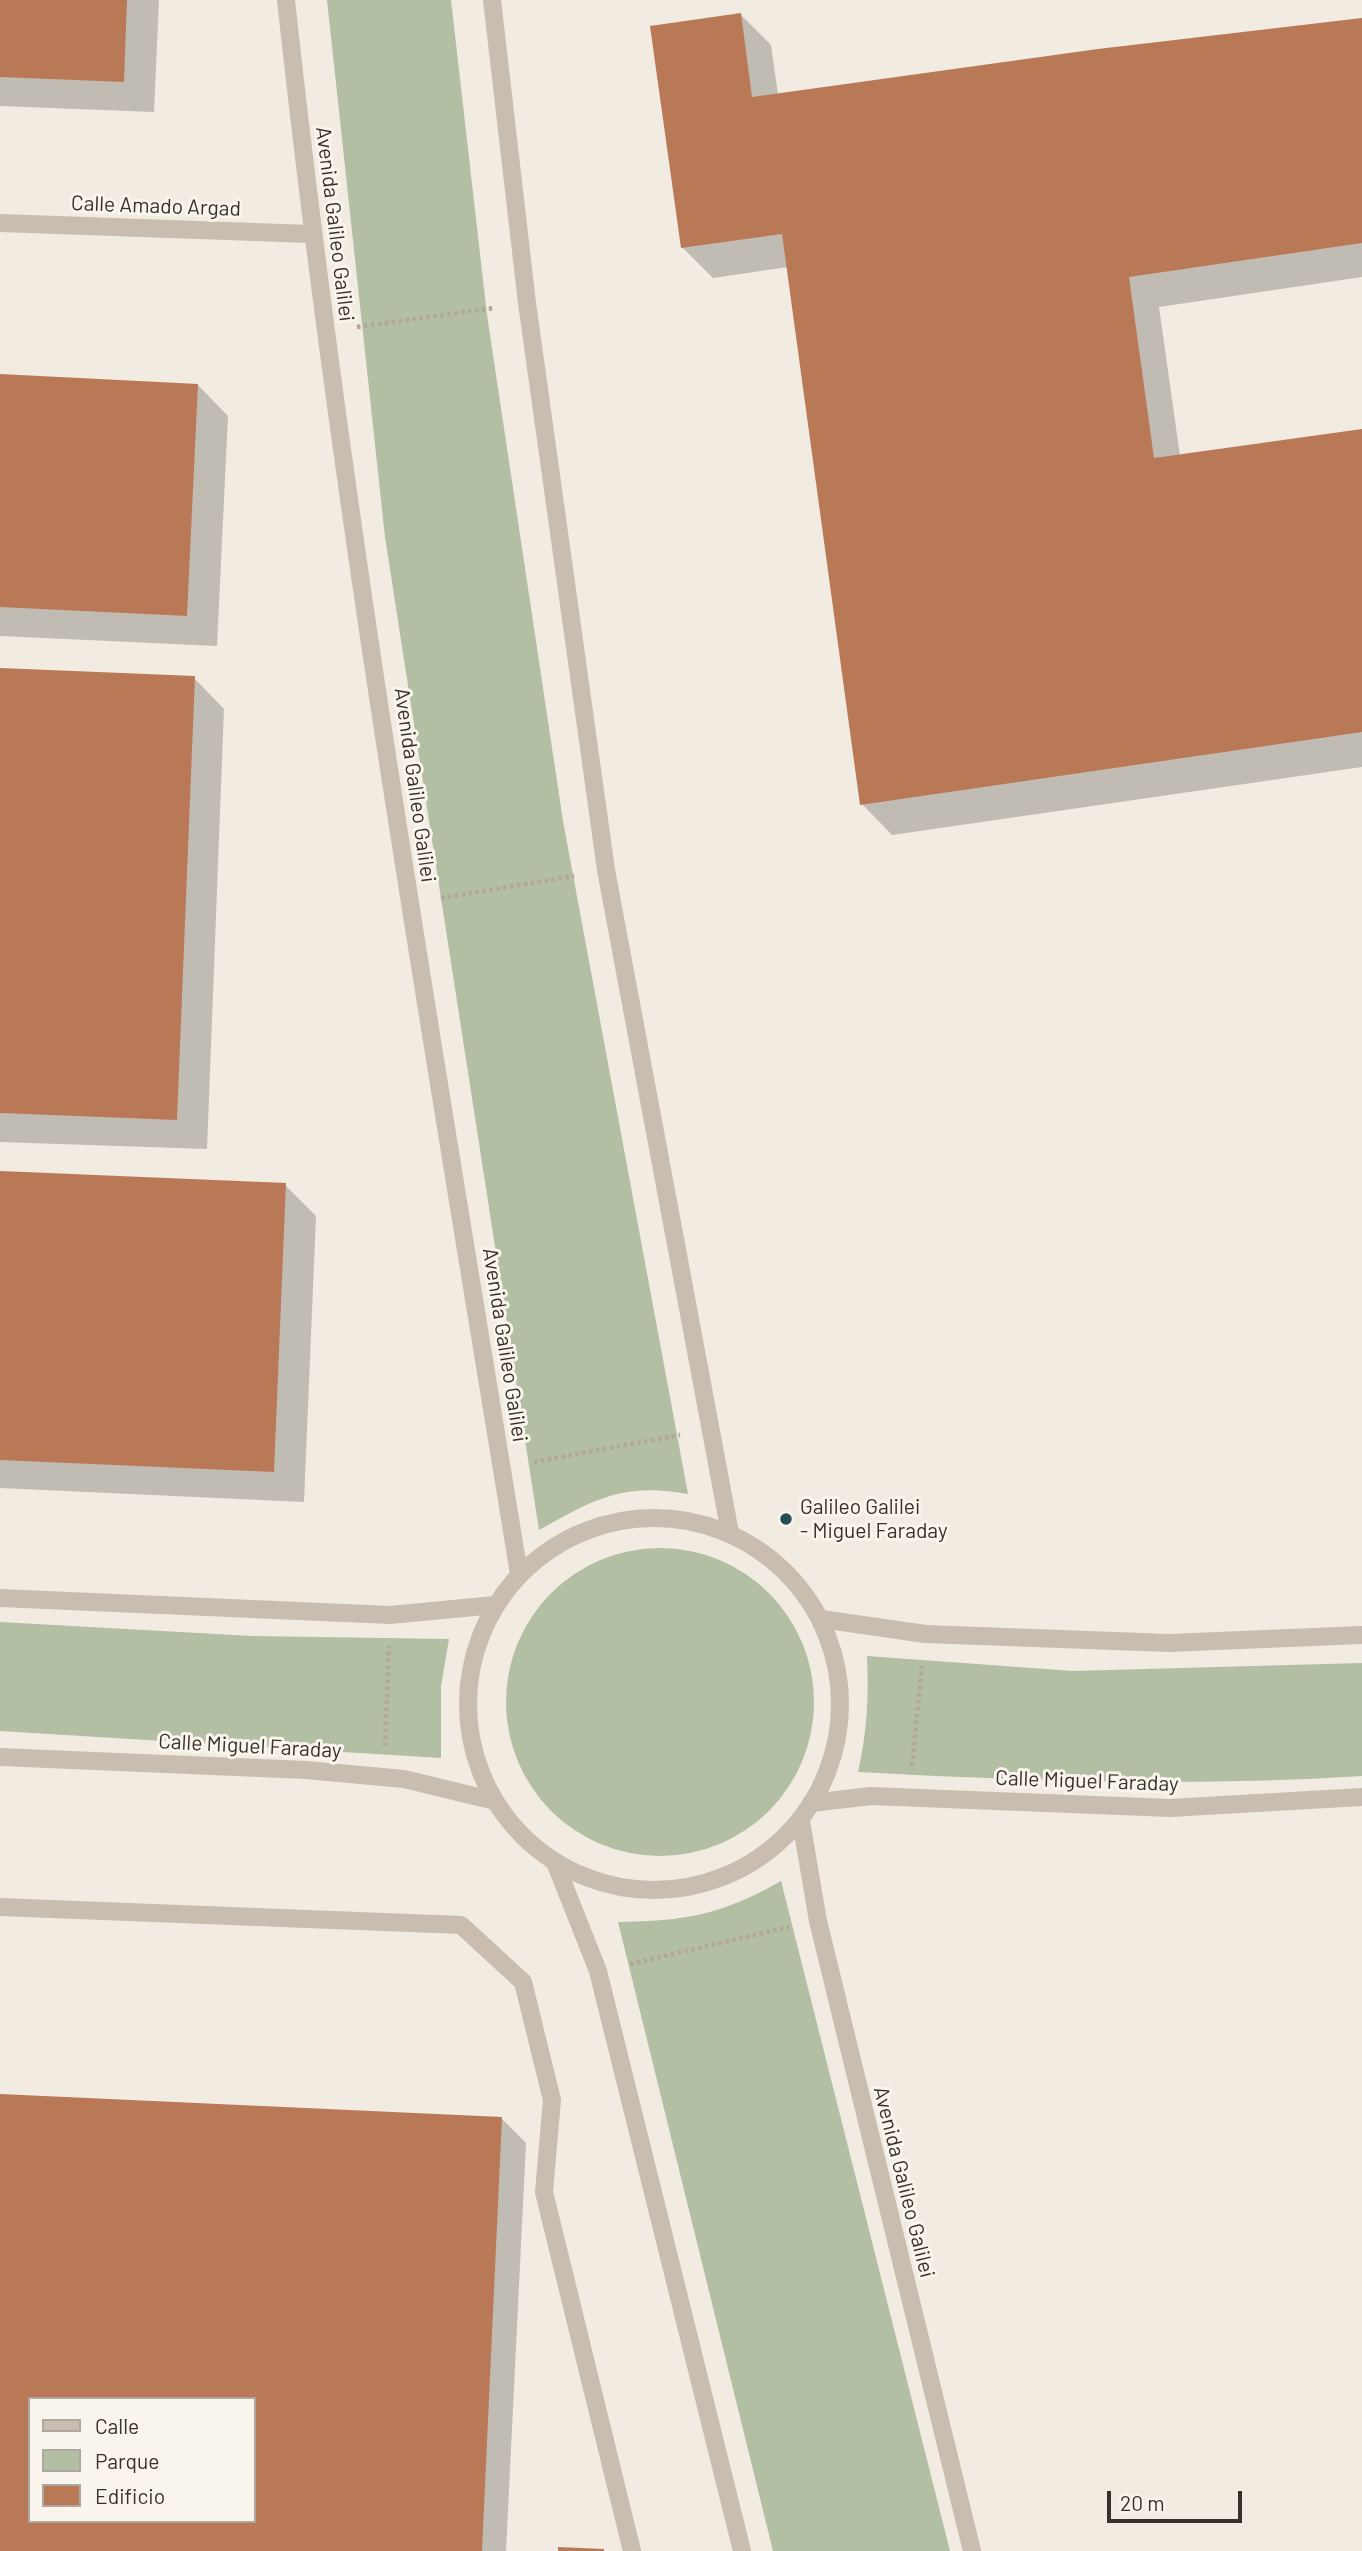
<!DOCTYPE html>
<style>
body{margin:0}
#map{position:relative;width:1362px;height:2551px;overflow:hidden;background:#f1ebe1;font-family:Barlow,sans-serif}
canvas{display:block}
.legend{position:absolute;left:28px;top:2397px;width:228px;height:126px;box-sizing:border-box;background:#f9f5ed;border:2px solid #aca79f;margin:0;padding:9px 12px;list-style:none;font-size:21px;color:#38312b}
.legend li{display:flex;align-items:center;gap:14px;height:35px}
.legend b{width:35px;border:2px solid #aca79f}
.scale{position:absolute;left:1107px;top:2491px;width:135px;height:32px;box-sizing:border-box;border:4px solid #38312b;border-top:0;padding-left:9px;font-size:21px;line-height:24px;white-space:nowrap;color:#38312b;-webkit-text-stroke:5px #f9f5ed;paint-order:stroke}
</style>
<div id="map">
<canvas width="1362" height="2551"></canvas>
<ul class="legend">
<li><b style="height:9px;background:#c8bdae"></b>Calle</li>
<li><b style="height:19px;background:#b2bfa2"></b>Parque</li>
<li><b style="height:19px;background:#ba7956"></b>Edificio</li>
</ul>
<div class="scale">20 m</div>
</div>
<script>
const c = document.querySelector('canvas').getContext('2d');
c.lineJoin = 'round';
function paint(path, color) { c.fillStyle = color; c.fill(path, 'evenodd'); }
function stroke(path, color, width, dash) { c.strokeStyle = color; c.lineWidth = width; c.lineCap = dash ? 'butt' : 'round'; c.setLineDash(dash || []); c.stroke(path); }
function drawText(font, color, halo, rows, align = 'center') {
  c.font = font + ' Barlow,sans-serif'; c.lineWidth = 6; c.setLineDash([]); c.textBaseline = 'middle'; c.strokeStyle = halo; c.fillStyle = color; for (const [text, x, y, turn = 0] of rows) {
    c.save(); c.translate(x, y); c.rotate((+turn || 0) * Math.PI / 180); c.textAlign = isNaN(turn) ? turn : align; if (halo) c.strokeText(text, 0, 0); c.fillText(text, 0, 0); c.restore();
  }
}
const green = new Path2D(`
 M327,0H451L487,315L563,821L688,1494C624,1482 594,1499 539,1530L385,537Z
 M506 1702a154 154 0 1 1 308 0a154 154 0 1 1-308 0Z
 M0,1622L252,1636L449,1639L441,1686V1758L0,1731Z
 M867,1656L1073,1671L1362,1663V1776C1194,1787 1026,1781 858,1772C867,1733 869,1696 867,1656Z
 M781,1881L950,2551H773L618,1922C684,1921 722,1915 781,1881Z`);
const shadow = new Path2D(`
 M0,0H159L154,112L0,106Z
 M740,14L771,45L778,95L1362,20V277L1159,307L1180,456L1362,431V767L892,835L862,804L788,267L713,278L682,247Z
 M0,376L198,385L228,416L217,646L0,636Z
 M0,669L194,678L224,709L207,1149L0,1142Z
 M0,1173L285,1185L316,1216L304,1502L0,1488Z
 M0,2096L502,2119L526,2143L506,2551H0ZM30,2399H254V2521H30Z`);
const building = new Path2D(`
 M0,0H127L124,82L0,77Z
 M741,13L752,97L1098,49L1362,18V243L1129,277L1154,458L1362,429V732L860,805L782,234L681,248L650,26Z
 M0,374L198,384L187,616L0,607Z
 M0,668L195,676L177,1120L0,1113Z
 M0,1171L286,1183L274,1472L0,1460Z
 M0,2094L502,2117L482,2551H0ZM30,2399H254V2521H30Z
 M558,2547L604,2549V2551H558Z`);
const path = new Path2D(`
 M357,327L494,308
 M441,898L574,876
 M534,1462L680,1435
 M385,1746L389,1646
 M912,1766L922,1666
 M630,1964L789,1927`);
const service = new Path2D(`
 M0,1907L461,1925L523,1982L552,2100L544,2192L632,2551`);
const minor = new Path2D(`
 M286,0C343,527 434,1051 519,1574
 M492,0L527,303L606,870L730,1533
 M0,223L311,234
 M468 1704a186 186 0 1 1 372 0a186 186 0 1 1-372 0Z
 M0,1598L390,1615L495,1605
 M821,1619L925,1634L1169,1643L1362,1635
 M0,1757L306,1770L404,1779L495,1801
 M811,1803L871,1796L1170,1808L1362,1797
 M801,1821L818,1921L972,2551
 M556,1865L598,1971L742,2551`);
const markers = [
 [786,1519,7,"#254d55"]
];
const streetNames = [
 ["Calle Amado Argad",156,206,2],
 ["Avenida Galileo Galilei",335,224,83],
 ["Avenida Galileo Galilei",415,785,82],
 ["Avenida Galileo Galilei",505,1345,81],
 ["Calle Miguel Faraday",250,1746,3],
 ["Calle Miguel Faraday",1087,1781,2],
 ["Avenida Galileo Galilei",904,2182,76]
];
const poiNames = [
 ["Galileo Galilei",800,1507],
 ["- Miguel Faraday",800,1531]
];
paint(green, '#b2bfa2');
paint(shadow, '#0003');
paint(building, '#ba7956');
stroke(path, '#b4a798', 4.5, [3.5, 3.5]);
stroke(service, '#c8bdae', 18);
stroke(minor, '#c8bdae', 18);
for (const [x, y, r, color] of markers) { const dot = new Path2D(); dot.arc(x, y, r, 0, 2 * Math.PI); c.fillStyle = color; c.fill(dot); stroke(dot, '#f9f5ed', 2.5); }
drawText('21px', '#38312b', '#f9f5ed', streetNames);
drawText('21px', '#38312b', '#f9f5ed', poiNames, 'left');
</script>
